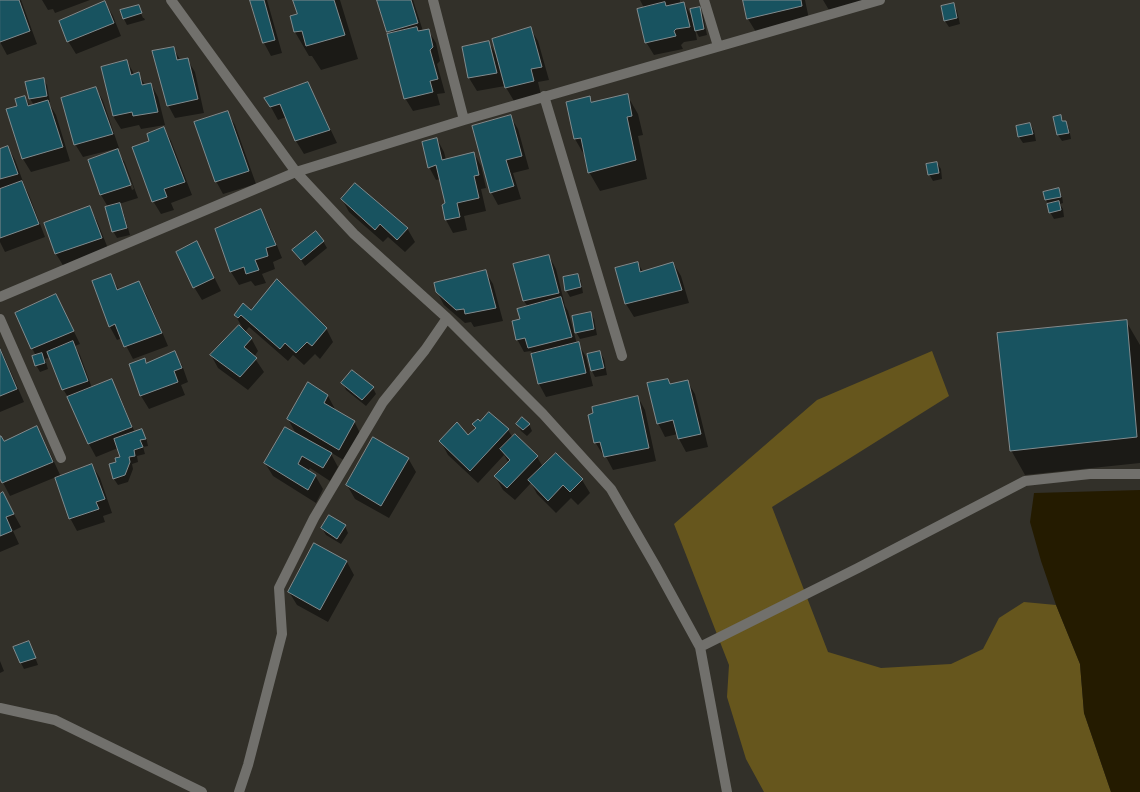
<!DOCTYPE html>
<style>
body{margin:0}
canvas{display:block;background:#323029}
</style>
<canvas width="1140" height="792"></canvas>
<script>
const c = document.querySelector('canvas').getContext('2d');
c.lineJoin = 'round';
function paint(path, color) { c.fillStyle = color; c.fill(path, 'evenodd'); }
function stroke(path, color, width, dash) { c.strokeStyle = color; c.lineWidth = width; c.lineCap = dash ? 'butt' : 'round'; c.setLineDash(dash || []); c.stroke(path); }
const forest = new Path2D(`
 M932,351L949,396L772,507L828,652L881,668L951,664L983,649L999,618L1024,602L1056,605L1080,664L1084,713L1111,792H764L746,759L727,697L729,665L674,524L817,400Z`);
const water = new Path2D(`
 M1140,490V792H1111L1084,713L1080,664L1056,605L1041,561L1030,522L1034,493Z`);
const shadow = new Path2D(`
 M0,0H21L37,44L7,55L0,42Z
 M42,0H90L55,13L53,9L48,10Z
 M251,0H267L282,53L271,56L264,43Z
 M294,0H340L358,59L321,70L312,56H309L295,32L292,17L298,15Z
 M378,0H413L423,31L428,30L436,43L440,61L437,64L445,93L437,94L440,105L413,111L405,98L390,35Z
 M640,0H680V4L684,3L693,19L699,8L703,15L707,35L699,37L695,29L697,40L684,42L681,45L683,49L654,55L646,42L644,8Z
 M744,0H805L809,19L756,32L748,19Z
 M823,0H872L829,10Z
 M105,2L113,16L121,36L76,54L68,41Z
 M953,4L957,11L960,24L949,27L945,21Z
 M139,6L142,11H140L143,18H144L145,20L127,25L124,19Z
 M530,28L538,41L549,80L538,82L541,95L514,101L505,86L477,91L469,78L489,42L497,57Z
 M173,48L181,61L187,59L195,72L204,113L175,118L168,105Z
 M127,61L134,74L138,73L145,85L151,84L158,97L165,125L141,129L139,125L121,129L113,116Z
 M43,79L47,85L50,102H48L56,115L70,161L31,172L23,159L7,110L19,107L25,97L30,106L34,105L30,99Z
 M308,83L315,97L337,143L304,154L296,141L286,117L278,120L266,98Z
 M96,88L103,101L119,148L83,157L75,144Z
 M627,95L638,114L643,135L638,136L647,179L600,191L589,172L586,158L575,139L590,97L593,103Z
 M227,112L235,125L256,184L223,194L216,181Z
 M510,116L518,129L529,169L513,173L521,199L498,205L491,192Z
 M1060,116L1069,128L1071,139L1062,141L1058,135L1054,118Z
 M1030,124L1034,131L1036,141L1023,143L1019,137L1017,127Z
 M164,128L171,141L192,195L171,203L174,210L161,214L153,201L150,141Z
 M437,139L444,152L446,160L474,153L481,166L486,188L481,189L486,211L464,216L467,230L453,233L446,220V204L440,179L436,180L429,167Z
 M8,147L15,160L25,187L29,195L45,237L5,252L0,242V150Z
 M117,150L125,163L138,198L119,204L123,211L130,235L117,238L113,231L108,207L101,195L89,161ZM122,163H124L134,189L132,190Z
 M937,163L941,169L942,179L933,181L929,174Z
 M1058,189L1062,196L1063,203L1060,204L1063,209L1064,217L1054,219L1050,212L1049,205L1046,200Z
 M342,199L407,228L415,242L405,252L388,237L383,242L349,212Z
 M90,208L97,221L109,251L64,267L56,254L46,224Z
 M261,210L268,223L282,258L273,262L275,269L262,274L266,283L255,286L251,281L239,285L231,272L216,229Z
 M323,241L327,248L305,266L294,250Z
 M197,243L221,291L202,300L194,287Z
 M549,256L556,269L565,306L568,311L577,344L578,343L586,357L593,386L546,397L539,384L532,355L533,354L531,351L524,352L517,339L521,320L528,307L524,301L514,265Z
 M638,263L643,272L673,263L681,276L689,303L634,317L626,304Z
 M485,271L493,284L503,321L474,327L471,322L465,323L444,305L437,292Z
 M110,275L119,290L139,282L147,296L168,346L133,359L122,338L117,340L110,327Z
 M577,275L581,281L583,293L570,297L566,290Z
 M56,295L80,344L75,346L80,355L92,388L111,381L119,394L135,433L142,430L146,437L148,446L143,447L145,454L137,456L138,462L132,464L133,469L128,482L118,485L114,479L110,465L117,463L122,458L118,448L96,457L89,444L71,402L63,389L50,357L45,359L48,369L40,372L36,365V356L32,348Z
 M251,311L326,328L333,342L320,359L315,354L304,365L293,355L288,361L249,327L245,332L251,338L258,351L254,357L264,372L248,390L218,368L211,355L244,330L235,315Z
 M590,313L594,319L597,335L580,339L576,332Z
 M1126,321L1140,345V463L1025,475L1011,450Z
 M0,347L24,402L0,412Z
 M174,352L182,365L188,382L181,385L185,395L149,409L141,396L131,364L144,359L147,364Z
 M600,352L604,359L607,375L595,377L592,371L588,355Z
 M668,380L671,385L687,381L695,394L708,447L686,452L679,439L678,434L665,437L658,423Z
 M343,383L373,388L376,394L366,406L346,390Z
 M328,396L335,409L334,410L354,421L361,435L347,462L330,452L338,467L330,481L310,468L308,471L315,475L323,489L316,503L273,476L265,463L307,441L308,439L295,432L288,419Z
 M638,397L645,410L656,461L613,470L605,455H603L595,442Z
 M490,413L508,430L513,438L537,457L543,467L582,480L590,493L578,505L571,498L556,513L537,494L531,483L515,500L503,490L495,476L509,463L504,455L478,483L448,455L441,442L468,436L477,429L474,424L480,423Z
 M517,424H529L532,431L527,436L521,431Z
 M36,427L44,440L61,477L92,465L100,478L112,513L103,516L105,522L77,531L70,518L56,477L10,496L0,477V437L4,442Z
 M408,458L416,472L389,518L355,499L347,485Z
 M0,495L10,507L21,527L13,531L19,544L0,552Z
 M345,526L348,533L341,544L326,535L322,528Z
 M315,544L347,562L354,575L328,622L297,605L289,592Z
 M32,649L38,665L24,669L21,663Z
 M0,661L4,671L0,673Z`);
const building = new Path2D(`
 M0,0H19L30,31L0,42Z
 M250,0H264L275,40L263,43Z
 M293,0H334L345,35L306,46L302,31L294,32L290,16L297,14Z
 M377,0H411L418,23L387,32Z
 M743,0H801L802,6L747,19Z
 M105,1L114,23L67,42L59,21Z
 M665,2L666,6L684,2L690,27L676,29L674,31L676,36L645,43L637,9Z
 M954,3L957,18L944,21L941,6Z
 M139,5L142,13L123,19L120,10Z
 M700,7L704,29L695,31L690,9Z
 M417,27L418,31L429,29L433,47L430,50L438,79L430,81L433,92L404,99L387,34Z
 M531,27L542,67L531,69L534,81L505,88L492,39Z
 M489,41L497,73L468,78L462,47Z
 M174,47L177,60L188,58L198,99L167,106L152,51Z
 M127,60L131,75L139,72L142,85L151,83L158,112L133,116L132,112L113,116L101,67Z
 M44,78L47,96L29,99L25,82Z
 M308,82L330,130L295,141L280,104L270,107L264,98Z
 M96,87L113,134L74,145L61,98Z
 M628,94L632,116L627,117L636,160L588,173L581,138L574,139L566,102L590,96L591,102Z
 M25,96L28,106L48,100L63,147L22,159L6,109L17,106L15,99Z
 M228,111L249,171L215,182L194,122Z
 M511,115L522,156L506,160L514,186L490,193L472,126Z
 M1061,115L1062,121H1066L1069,133L1057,135L1053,117Z
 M1030,123L1033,134L1018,137L1016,126Z
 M164,127L185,182L164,189L167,197L152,202L132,147L149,141L147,134Z
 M437,138L442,160L474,152L479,175L474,176L479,198L457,203L460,217L445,220L442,205L445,203L436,165L428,168L422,142Z
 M8,146L18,174L0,179V149Z
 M118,149L131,185L100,195L88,160Z
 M937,162L939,173L928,175L926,164Z
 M22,181L39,224L0,238V189Z
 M355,183L408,228L397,240L380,224L375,230L341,199Z
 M1059,188L1061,197L1045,200L1043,192Z
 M1059,201L1061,210L1049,213L1047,204Z
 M120,203L127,228L112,232L105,207Z
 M90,206L102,238L55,254L44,223Z
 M261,209L276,245L266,248L268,256L255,260L259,270L246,274L244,267L230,272L215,229Z
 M316,231L324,241L301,260L292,250Z
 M197,241L214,278L193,288L176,252Z
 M549,255L559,293L523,301L513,264Z
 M638,262L640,272L673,262L682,290L625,304L615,268Z
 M486,270L496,308L465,314L464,309L456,310L436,292L434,283Z
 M111,274L117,290L139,281L162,333L124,347L115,324L109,327L92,281Z
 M578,274L581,287L565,291L563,277Z
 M277,279L327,328L312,346L307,342L296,353L285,343L280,349L241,315L238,318L234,315L243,303L251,310Z
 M56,294L74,331L31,349L15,313Z
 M561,297L572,337L528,348L525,338L516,340L512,321L520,319L517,309Z
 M591,312L594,329L575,333L572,316Z
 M1127,320L1137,437L1010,451L997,333Z
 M239,325L252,338L244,347L257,358L240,377L210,355Z
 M73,341L88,381L62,390L47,352Z
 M579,342L586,373L538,384L531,354Z
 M0,349L17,389L0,396Z
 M175,351L182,368L174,371L178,382L140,396L129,364L145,358L146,363Z
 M600,351L604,368L591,371L587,354Z
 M42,353L45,363L35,366L32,356Z
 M352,370L374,387L362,400L341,383Z
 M112,379L132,427L88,444L67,397Z
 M668,379L670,384L688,380L701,434L678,439L673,420L657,424L647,383Z
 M308,382L328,395L324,403L355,421L339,450L287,419Z
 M638,396L649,448L604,457L600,442L594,443L588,415L593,413L592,407Z
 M489,412L509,429L470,471L439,441L457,422L468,435L476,428L472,424L478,419L480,421Z
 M522,417L530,424L523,430L516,424Z
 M37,426L53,462L2,483L0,479V436H1L4,441Z
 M285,427L332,453L323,468L302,456L298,464L316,475L308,490L264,463Z
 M142,429L146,439L140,440L143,447L134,450L135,456L129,457L130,462L125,475L113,479L109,464L116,462L115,458L120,457L114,439Z
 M515,434L538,456L507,488L494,476L510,460L500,449Z
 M373,437L409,458L381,506L346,485Z
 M556,453L583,479L570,492L563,485L548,501L528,480Z
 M92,464L105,499L96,502L99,509L69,519L55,478Z
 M3,492L14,514L6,517L12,531L0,536V494Z
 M329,515L346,525L337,539L321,528Z
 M314,543L347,561L320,610L288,592Z
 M29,641L36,658L20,663L13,647Z`);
const minor = new Path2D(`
 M171,0L296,172L354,234L447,318L543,414L611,489L655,565L700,647L727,792
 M433,0L464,120
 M704,0L718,46
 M544,96L622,356
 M0,297L296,172L464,120L880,0
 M0,319L61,458
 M700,647L858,568L1025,481L1090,474H1140
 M0,708L55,720L202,792
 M239,792L248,765L282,634L279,588L314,518L383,402L425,350L447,318`);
paint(forest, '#66561d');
paint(water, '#241b00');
paint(shadow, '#0007');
paint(building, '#185360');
stroke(building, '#818b8e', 1);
stroke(minor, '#71706c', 10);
</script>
